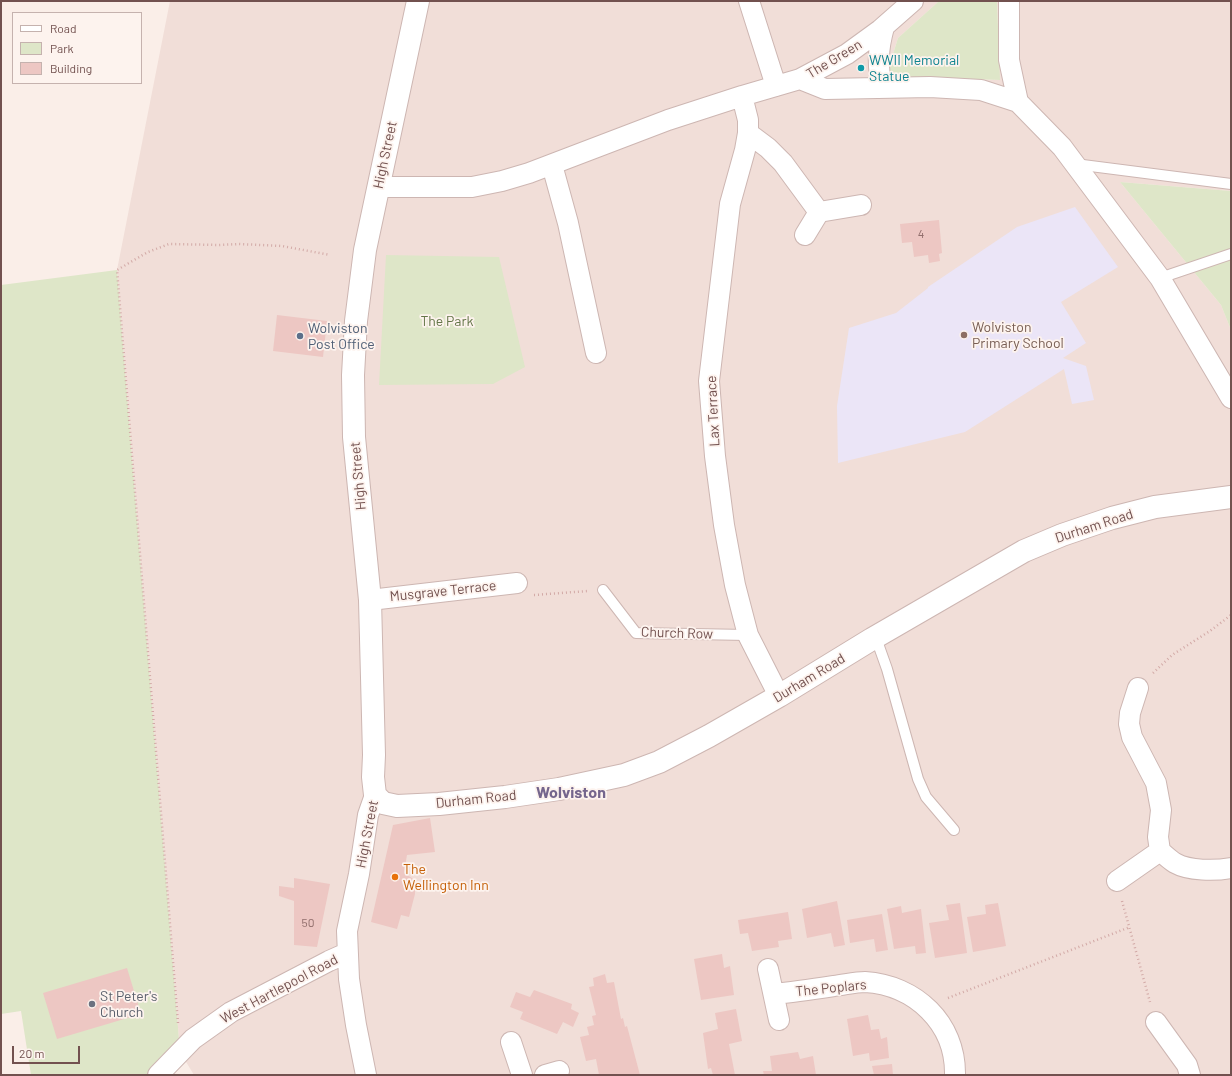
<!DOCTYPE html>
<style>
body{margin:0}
#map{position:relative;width:1232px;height:1076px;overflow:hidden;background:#faeee8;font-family:Barlow,sans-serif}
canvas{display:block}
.frame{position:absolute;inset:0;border:2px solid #72514f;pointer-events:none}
.legend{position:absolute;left:12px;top:12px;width:130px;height:72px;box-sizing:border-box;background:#fdf3ee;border:1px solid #c5b2ae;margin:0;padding:5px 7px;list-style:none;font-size:12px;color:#72514f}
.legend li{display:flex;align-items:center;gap:8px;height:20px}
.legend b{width:20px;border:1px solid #c5b2ae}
.scale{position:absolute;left:12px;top:1046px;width:68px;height:18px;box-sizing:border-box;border:2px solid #72514f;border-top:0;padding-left:5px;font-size:12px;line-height:14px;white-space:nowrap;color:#72514f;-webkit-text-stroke:3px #fdf3ee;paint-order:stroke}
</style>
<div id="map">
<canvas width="1232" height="1076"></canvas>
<div class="frame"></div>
<ul class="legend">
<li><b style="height:5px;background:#fff"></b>Road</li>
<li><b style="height:11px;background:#dee6c8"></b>Park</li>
<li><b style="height:11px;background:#edc7c3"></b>Building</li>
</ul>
<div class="scale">20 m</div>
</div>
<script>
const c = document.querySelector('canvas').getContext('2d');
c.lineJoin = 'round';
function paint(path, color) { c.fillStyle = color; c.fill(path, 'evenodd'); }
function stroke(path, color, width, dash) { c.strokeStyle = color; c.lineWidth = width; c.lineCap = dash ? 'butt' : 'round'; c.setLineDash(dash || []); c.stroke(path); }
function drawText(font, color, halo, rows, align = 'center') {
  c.font = font + ' Barlow,sans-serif'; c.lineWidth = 3.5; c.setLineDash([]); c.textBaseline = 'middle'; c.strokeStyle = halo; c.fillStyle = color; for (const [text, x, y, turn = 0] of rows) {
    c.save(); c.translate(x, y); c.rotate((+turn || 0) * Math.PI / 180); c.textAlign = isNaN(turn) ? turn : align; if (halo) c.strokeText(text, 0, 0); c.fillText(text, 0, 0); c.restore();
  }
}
const residential = new Path2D(`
 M170,1H939L898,38L886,76L999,80L997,1H1231V191L1120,182L1221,305L1231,330V1075H194L180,1052L117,270Z`);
const education = new Path2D(`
 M1075,207L1118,267L1061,302L1086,343L1063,358L1086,366L1094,400L1072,404L1064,369L965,432L838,463L837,406L849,328L896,313L928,288V287L1017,227Z`);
const green = new Path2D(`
 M939,1H997L1000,80L886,76L898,38Z
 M1120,182L1231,191V330L1221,305Z
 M386,255L499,257L525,367L493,384L379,385Z
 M117,270L180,1052L150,1075H31L21,1011L1,1014V285Z`);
const building = new Path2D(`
 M939,220L942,253L939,254L940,261L929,263L928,255L914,257L912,242L902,243L900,224Z
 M277,315L327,321L323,357L273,351Z
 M430,818L435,852L407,855L404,873L415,880V894L409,917L401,915L397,929L371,922L393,825Z
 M294,878L330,884L317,947L294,945V901L279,896V886L294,888Z
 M837,901L845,945L834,947L831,933L807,938L802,909Z
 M960,903L967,953L935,958L929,923L949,920L946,905Z
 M998,903L1006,946L973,952L967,917L986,914L985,905Z
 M901,906L902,913L921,909L926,953L916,954L915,946L894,949L887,909Z
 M788,912L792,939L778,941L779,947L752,951L748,933L740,934L738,920Z
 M882,914L888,950L876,952L874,939L850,943L847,920Z
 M722,954L724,968L730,966L734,995L701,1000L694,959Z
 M127,968L141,1014L57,1039L43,993Z
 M605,974L607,983L614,982L621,1019L623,1018L625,1027L627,1026L640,1075H599L596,1059L586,1061L580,1037L589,1035L587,1027L594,1025L592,1016L596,1015L589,987L594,986L593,978Z
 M534,990L572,1004L571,1009L579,1013L573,1027L563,1022L557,1034L520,1019L523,1012L510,1007L516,992L530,997Z
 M736,1009L742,1041L729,1044L735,1075H713L711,1068L708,1069L703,1033L718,1029L715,1013Z
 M868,1015L871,1030L879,1029L881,1039L887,1037L889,1058L870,1061L869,1053L853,1056L847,1019Z
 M798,1052L800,1059L813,1056L816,1075H764L763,1071H772L770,1056Z
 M892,1064L893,1075H874L872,1066Z`);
const path = new Path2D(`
 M534,595L588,591
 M1153,673L1172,655L1210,631L1231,615
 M1122,901L1150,1002
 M948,998L1130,927
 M178,1023L117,270L148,252L169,244L219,245L239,244L282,246L330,255`);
const service = new Path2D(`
 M1075,164L1231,184
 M1160,278L1231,254
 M603,590L636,633L748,635
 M876,638L887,669L918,779L926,797L954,830`);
const minor = new Path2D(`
 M749,1L776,86
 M800,79L825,89L930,87L981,90L1018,102L1009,60V1
 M882,87C877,65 878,49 884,27
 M742,96L748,120V133L745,150L730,204L709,381L715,456L724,525L735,585L748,635L779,696
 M1018,102L1062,147L1160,278L1231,398
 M748,133L768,148L783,163L819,212
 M552,165L568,223L596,353
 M379,187H472L502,181L529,173L668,120L742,96L800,79L847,54L880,30L913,1
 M805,235L819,212L861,205
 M370,600L517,583
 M1160,851C1165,855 1170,860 1175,863C1189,871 1215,871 1231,868
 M1117,881L1160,851L1158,837L1161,810L1156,783L1132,737L1129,724L1130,713L1138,688
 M768,969L779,1020
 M774,994C794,992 814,989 834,986C844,985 855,982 865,982C915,985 956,1023 955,1075
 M1156,1022L1187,1065L1190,1075
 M511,1042L522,1075
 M158,1075L193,1039L231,1012L329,961L347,953
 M366,1075L356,1025L349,979L347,931L359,874L368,815L375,795
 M545,1075L559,1071`);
const tertiary = new Path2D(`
 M418,1L365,250L356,321L353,375L354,437L370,600L374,755L373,777L375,795L383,803L397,806L439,804L505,797L559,789L624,775L659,762L709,736L779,696L872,639L1024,551L1062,535L1112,518L1155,507L1231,497`);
const markers = [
 [861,68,4,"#0f9aa8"],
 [964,335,4,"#8d6e63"],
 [300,336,4,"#5c6f8a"],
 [395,877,4,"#e8710a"],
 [92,1004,4,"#6b7280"]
];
const numberNames = [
 ["4",921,234],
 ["50",308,923]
];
const streetNames = [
 ["The Green",834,59,-31],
 ["High Street",385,155,-78],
 ["Lax Terrace",713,411,-93],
 ["High Street",358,476,-95],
 ["Durham Road",1094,526,-18],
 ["Musgrave Terrace",443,591,-6],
 ["Church Row",677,633,2],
 ["Durham Road",809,678,-31],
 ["Durham Road",476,799,-6],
 ["High Street",367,834,-79],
 ["The Poplars",831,988,-6],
 ["West Hartlepool Road",279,989,-28]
];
const cultureNames = [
 ["WWII Memorial",869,60],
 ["Statue",869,76]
];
const parkNames = [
 ["The Park",447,321]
];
const educationNames = [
 ["Wolviston",972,327],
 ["Primary School",972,343]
];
const serviceNames = [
 ["Wolviston",308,328],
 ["Post Office",308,344]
];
const foodNames = [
 ["The",403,869],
 ["Wellington Inn",403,885]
];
const worshipNames = [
 ["St Peter's",100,996],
 ["Church",100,1012]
];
const quarterNames = [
 ["Wolviston",571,793]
];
paint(residential, '#f1ded8');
paint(education, '#ebe5f7');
paint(green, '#dee6c8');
paint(building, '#edc7c3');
stroke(service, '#cdb6b2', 12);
stroke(minor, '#cdb6b2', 22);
stroke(tertiary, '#cdb6b2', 24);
stroke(path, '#d2a9a6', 2.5, [1, 3]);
stroke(service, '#fff', 10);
stroke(minor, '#fff', 20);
stroke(tertiary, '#fff', 22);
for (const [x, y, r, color] of markers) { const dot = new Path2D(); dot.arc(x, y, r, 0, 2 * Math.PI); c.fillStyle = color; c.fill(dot); stroke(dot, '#fdf3ee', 1.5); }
drawText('12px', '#916e6c', null, numberNames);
drawText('14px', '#72514f', '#fdf3ee', streetNames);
drawText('14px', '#0d838f', '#fdf3ee', cultureNames, 'left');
drawText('14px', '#647648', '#fdf3ee', parkNames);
drawText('14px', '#785e54', '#fdf3ee', educationNames, 'left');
drawText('14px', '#4e5e75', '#fdf3ee', serviceNames, 'left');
drawText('14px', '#c56008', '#fdf3ee', foodNames, 'left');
drawText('14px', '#5b616d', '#fdf3ee', worshipNames, 'left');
drawText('bold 16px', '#75668d', '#fdf3ee', quarterNames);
</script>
